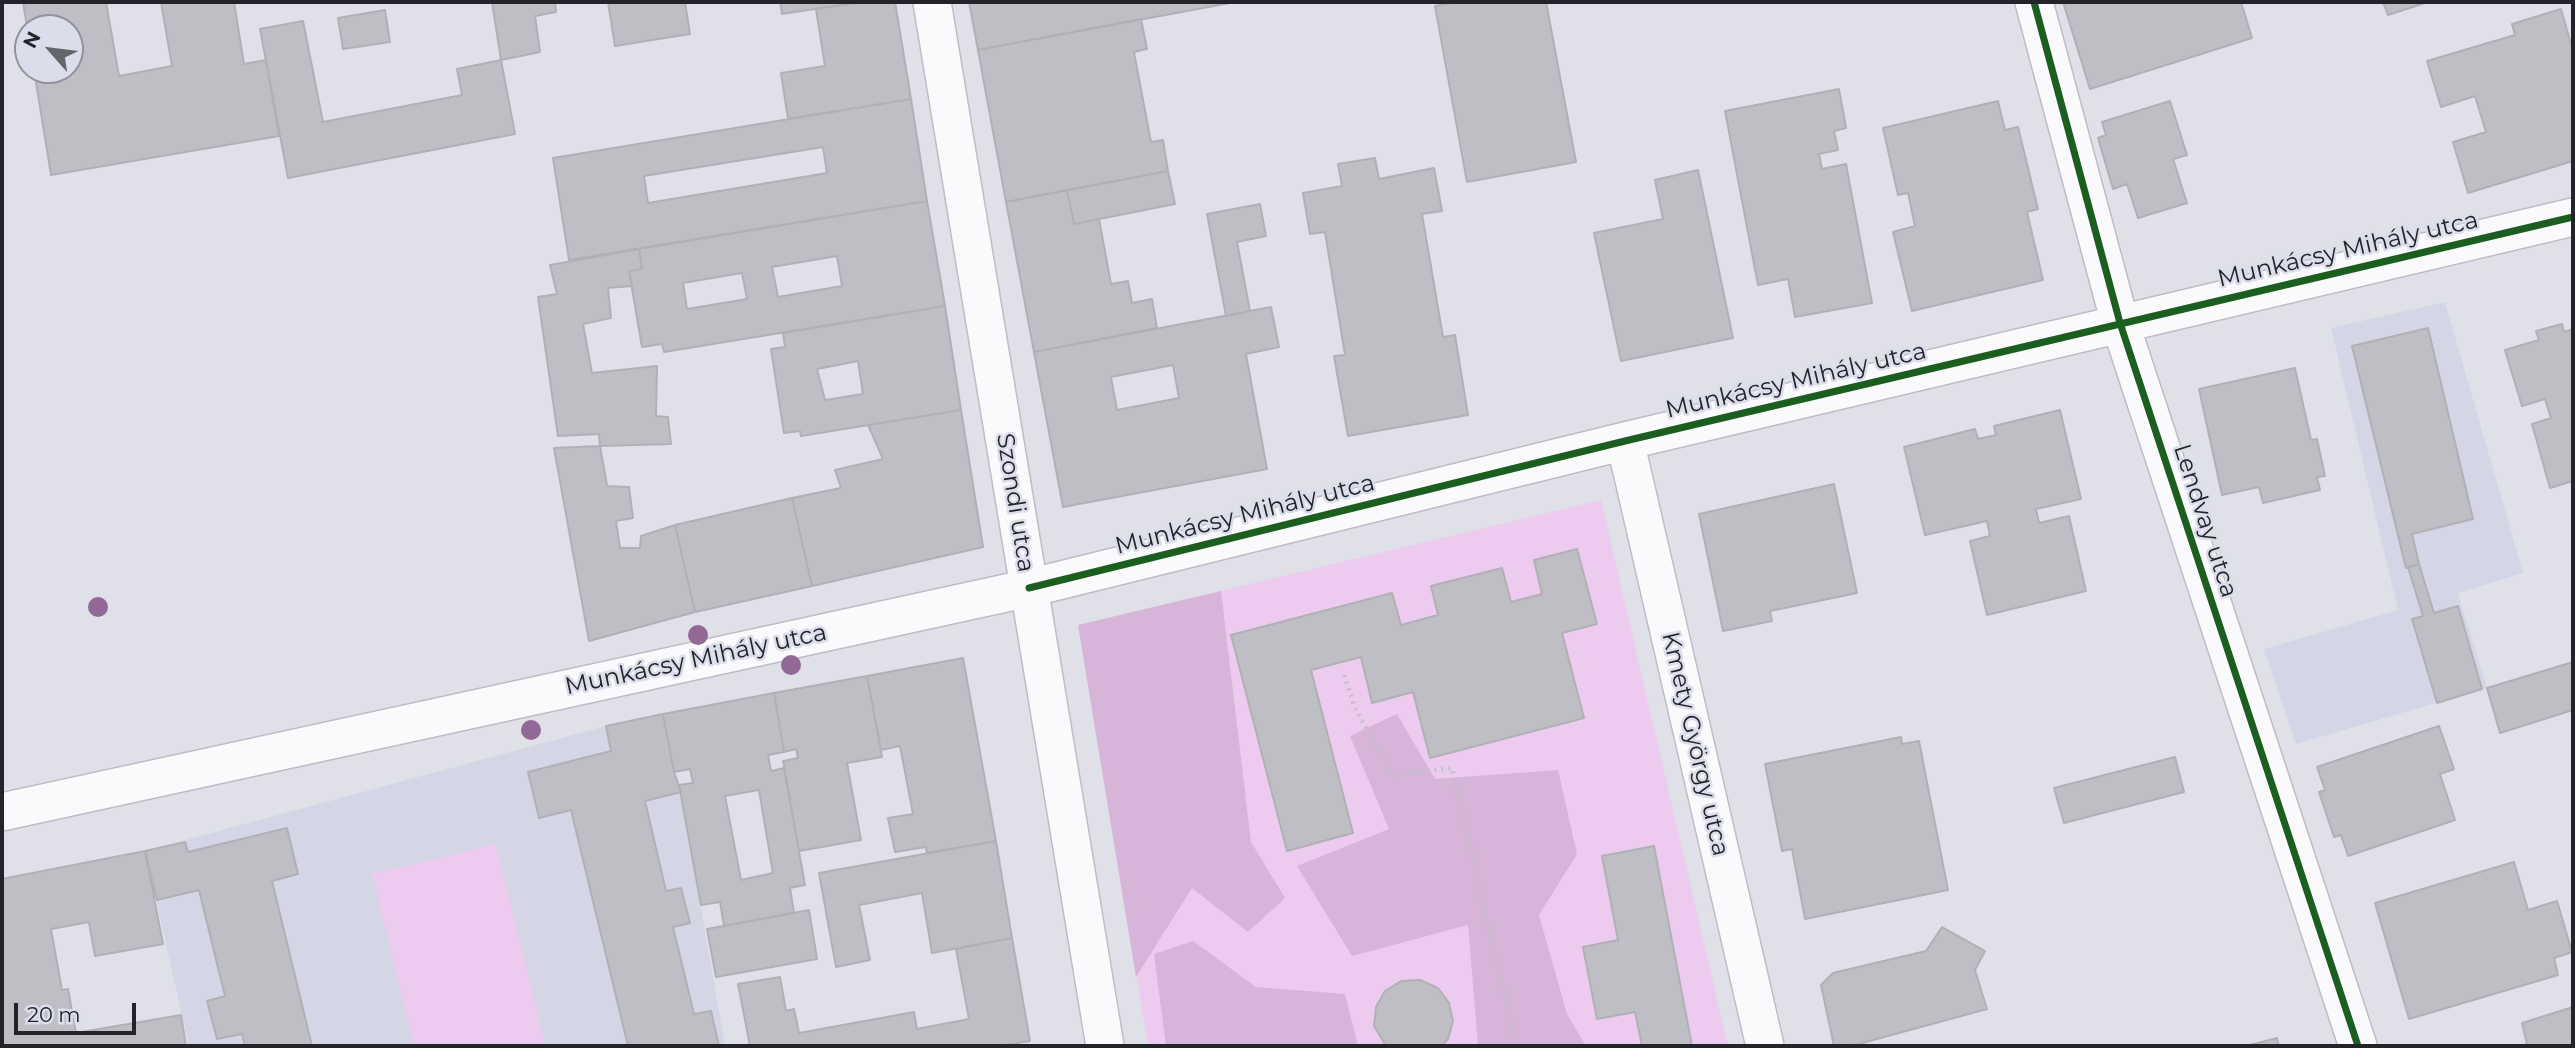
<!DOCTYPE html>
<meta charset="utf-8">
<style>
body{margin:0}
#map{position:relative;width:2575px;height:1048px;overflow:hidden;background:#e0e0e8;font-family:Montserrat,sans-serif}
canvas{display:block}
.frame{position:absolute;inset:0;border:4px solid #232429;pointer-events:none}
.north{position:absolute;left:14px;top:14px;width:70px;height:70px;box-sizing:border-box;background:#dcddeb;border:2px solid #92939d;border-radius:50%;rotate:298deg;font-size:19px;font-weight:700;line-height:28px;text-align:center;color:#232429}
.north::after{content:'';display:block;margin:auto;width:24px;height:32px;background:#65666c;clip-path:polygon(50% 0,100% 100%,50% 72%,0 100%)}
.scale{position:absolute;left:14px;top:1003px;width:122px;height:32px;box-sizing:border-box;border:4px solid #232429;border-top:0;padding-left:9px;font-size:21px;line-height:24px;white-space:nowrap;color:#232429;-webkit-text-stroke:5px #dcddeb;paint-order:stroke}
</style>
<div id="map">
<canvas width="2575" height="1048"></canvas>
<div class="frame"></div>
<div class="north">N</div>
<div class="scale">20 m</div>
</div>
<script>
const c = document.querySelector('canvas').getContext('2d');
c.lineJoin = 'round';
function paint(path, color) { c.fillStyle = color; c.fill(path, 'evenodd'); }
function stroke(path, color, width, dash) { c.strokeStyle = color; c.lineWidth = width; c.lineCap = dash ? 'butt' : 'round'; c.setLineDash(dash || []); c.stroke(path); }
function drawText(font, color, halo, rows, align = 'center') {
  c.font = font + ' Montserrat,sans-serif'; c.lineWidth = 5; c.setLineDash([]); c.textBaseline = 'middle'; c.strokeStyle = halo; c.fillStyle = color; for (const [text, x, y, turn = 0] of rows) {
    c.save(); c.translate(x, y); c.rotate((+turn || 0) * Math.PI / 180); c.textAlign = isNaN(turn) ? turn : align; if (halo) c.strokeText(text, 0, 0); c.fillText(text, 0, 0); c.restore();
  }
}
const built = new Path2D(`
 M2445,302L2523,573L2458,593L2487,688L2296,744L2264,649L2398,610L2331,328Z
 M663,714L674,772L681,792L725,1046H189L145,851L606,726Z`);
const green = new Path2D(`
 M1601,500L1728,1046H1148L1078,625Z
 M496,844L545,1045L414,1046L372,874Z`);
const forest = new Path2D(`
 M1221,591L1251,842L1285,898L1248,932L1192,888L1136,977L1078,625Z
 M1397,714L1435,779L1558,770L1577,854L1539,915L1567,1014L1586,1046H1478L1468,925L1352,956L1297,866L1389,829L1350,736Z
 M1193,941L1256,987L1345,994L1358,1046H1166L1154,954Z`);
const building = new Path2D(`
 M23,2H106L119,76L172,66L161,2H234L244,64L266,60L279,136L51,175L34,70H70V28H28V33Z
 M492,2H555L556,12L535,16L540,52L501,60Z
 M608,2H685L690,34L615,46Z
 M780,2H861L782,14Z
 M861,2H895L911,99L788,119L781,73L825,66L816,9Z
 M969,2H1235L978,50Z
 M1457,2H1546L1576,162L1467,182L1435,6Z
 M2063,2H2241L2252,38L2090,89Z
 M2383,2H2428L2388,15Z
 M2561,9L2573,51V161L2468,193L2453,142L2486,132L2475,96L2441,107L2427,61L2515,35L2512,24Z
 M385,10L390,42L343,49L338,18Z
 M1141,19L1147,49L1134,52L1151,142L1163,140L1168,171L1006,202L978,50Z
 M303,21L323,122L462,95L457,69L501,60L515,134L288,178L260,29Z
 M1839,89L1846,128L1834,131L1838,150L1819,154L1822,169L1846,164L1872,303L1795,317L1788,279L1758,285L1725,111Z
 M911,99L927,201L569,260L553,158ZM823,147L827,173L648,203L644,176Z
 M1998,101L2005,130L2018,127L2038,209L2027,212L2043,280L1912,311L1893,232L1915,226L1908,193L1898,195L1883,128Z
 M2170,101L2187,155L2173,159L2187,203L2138,218L2127,184L2113,189L2098,138L2106,135L2102,122Z
 M1375,158L1379,179L1434,168L1442,211L1422,214L1443,337L1455,335L1468,415L1348,436L1334,356L1345,355L1325,232L1310,234L1303,193L1342,186L1338,164Z
 M1698,170L1733,338L1621,361L1594,233L1663,219L1655,180Z
 M1168,171L1175,204L1074,224L1067,190Z
 M1067,190L1074,224L1099,219L1111,284L1128,281L1132,303L1152,299L1157,328L1034,352L1006,202Z
 M927,201L945,306L664,352L662,344L642,347L629,271L642,269L639,249ZM837,256L842,286L778,297L772,267ZM742,273L747,299L687,309L683,283Z
 M1260,204L1266,236L1237,242L1250,311L1226,316L1207,214Z
 M639,249L642,269L629,271L632,286L608,288L611,318L583,324L592,373L657,366L656,416L668,417L671,444L600,446L599,434L558,436L538,297L557,294L550,265Z
 M945,306L961,410L801,436L800,431L784,433L771,349L785,347L783,333ZM858,361L863,394L825,400L817,369Z
 M1271,307L1279,347L1246,354L1267,469L1063,507L1034,352ZM1173,365L1179,398L1117,410L1111,377Z
 M2562,324L2564,332L2573,329V481L2550,488L2532,424L2551,418L2545,399L2522,406L2505,350L2539,340L2536,331Z
 M2428,328L2473,519L2412,534L2419,564L2406,568L2352,346Z
 M2295,368L2311,440L2317,439L2325,476L2317,477L2320,490L2263,503L2259,487L2222,495L2199,389Z
 M961,410L983,547L812,586L792,498L841,488L835,470L883,459L868,425Z
 M2060,410L2081,499L2036,509L2039,523L2069,516L2086,591L1987,615L1970,541L1990,536L1987,521L1925,535L1904,447L1975,429L1978,439L1996,435L1994,426Z
 M600,446L607,486L629,487L633,518L616,521L620,548H640L641,536L675,525L695,612L589,641L554,448Z
 M1834,484L1857,593L1770,611L1772,621L1723,631L1699,514Z
 M792,498L812,586L695,612L675,525Z
 M1577,549L1597,624L1562,633L1584,718L1430,758L1413,692L1372,703L1361,657L1311,670L1353,833L1287,851L1231,635L1392,593L1401,625L1438,615L1431,586L1502,568L1511,602L1542,594L1534,560Z
 M2419,564L2434,613L2458,606L2482,689L2437,703L2412,619L2423,616L2408,567Z
 M963,658L996,841L927,853L926,847L895,852L888,818L913,814L900,746L881,750L867,676Z
 M2573,662V710L2500,733L2487,688Z
 M867,676L882,757L847,763L861,840L799,851L783,761L798,758L796,749L784,752L774,693Z
 M774,693L784,752L768,755L771,771L784,768L805,885L790,888L794,913L724,926L720,902L701,905L679,785L693,783L690,769L674,772L663,714ZM759,790L773,873L741,880L725,796Z
 M663,714L674,772L681,792L645,801L666,891L681,888L690,923L673,927L694,1014L711,1011L719,1046H628L571,810L539,818L528,772L611,751L606,726Z
 M2439,726L2454,769L2440,774L2455,820L2348,856L2341,835L2334,837L2319,792L2325,790L2317,767Z
 M1901,737L1902,744L1919,741L1948,890L1805,919L1792,849L1782,851L1765,764Z
 M2175,757L2184,792L2064,823L2054,788Z
 M287,828L298,874L272,881L312,1046H245L242,1034L217,1039L207,1001L225,996L199,890L157,900L145,851L185,842L188,852Z
 M996,841L1012,938L932,953L922,893L859,905L870,960L836,967L819,873Z
 M1654,846L1692,1046H1642L1635,1012L1597,1019L1583,947L1618,940L1602,856Z
 M145,851L163,944L95,956L89,922L51,929L62,990L68,989L76,1033L181,1015L186,1046H2V879Z
 M2514,862L2528,910L2557,901L2572,952L2554,958L2558,975L2409,1019L2375,903Z
 M809,910L817,959L716,977L707,929Z
 M1942,927L1985,951L1975,970L1987,1009L1851,1046H1834L1821,985L1833,973L1926,951Z
 M1012,938L1030,1041L999,1046H750L738,984L780,977L786,1011L794,1009L799,1033L914,1012L917,1029L969,1019L956,949Z
 M1420,980L1438,988L1449,1003L1453,1021L1448,1039L1441,1046H1386L1374,1026L1376,1007L1385,991L1401,981Z
 M2573,1007V1046H2519L2527,1044L2522,1023Z
 M2277,1038L2279,1046H2246Z`);
const path = new Path2D(`
 M1344,675L1355,708L1392,775L1452,768L1516,1046`);
const street = new Path2D(`
 M932,2L1105,1046
 M2034,2L2120,323L2358,1046
 M1625,441L1765,1046
 M2,812L1029,588L1625,441L2573,217`);
const cycleway = new Path2D(`
 M2034,2L2120,323L2358,1046
 M1029,588L1625,441L2573,217`);
const trees = [
 [98,607],
 [698,635],
 [791,665],
 [531,730]
];
const streetNames = [
 ["Munkácsy Mihály utca",2348,250,-13],
 ["Munkácsy Mihály utca",1796,381,-13],
 ["Szondi utca",1015,503,81],
 ["Munkácsy Mihály utca",1245,515,-14],
 ["Lendvay utca",2205,521,72],
 ["Munkácsy Mihály utca",696,660,-12],
 ["Kmety György utca",1695,744,77]
];
paint(built, '#d4d6e5');
paint(green, '#eccbef');
paint(forest, '#d6b5d9');
paint(building, '#bfbec4');
stroke(building, '#b1b0b6', 2);
stroke(street, '#bdbec4', 40);
stroke(path, '#c2c2c5', 4.5, [2, 5]);
stroke(street, '#fafafc', 37);
stroke(cycleway, '#1b5e20', 7);
c.fillStyle = '#916896';
for (const [x, y] of trees) { c.beginPath(); c.arc(x, y, 10, 0, 2 * Math.PI); c.fill(); }
drawText('24px', '#232429', '#dcddeb', streetNames);
</script>
